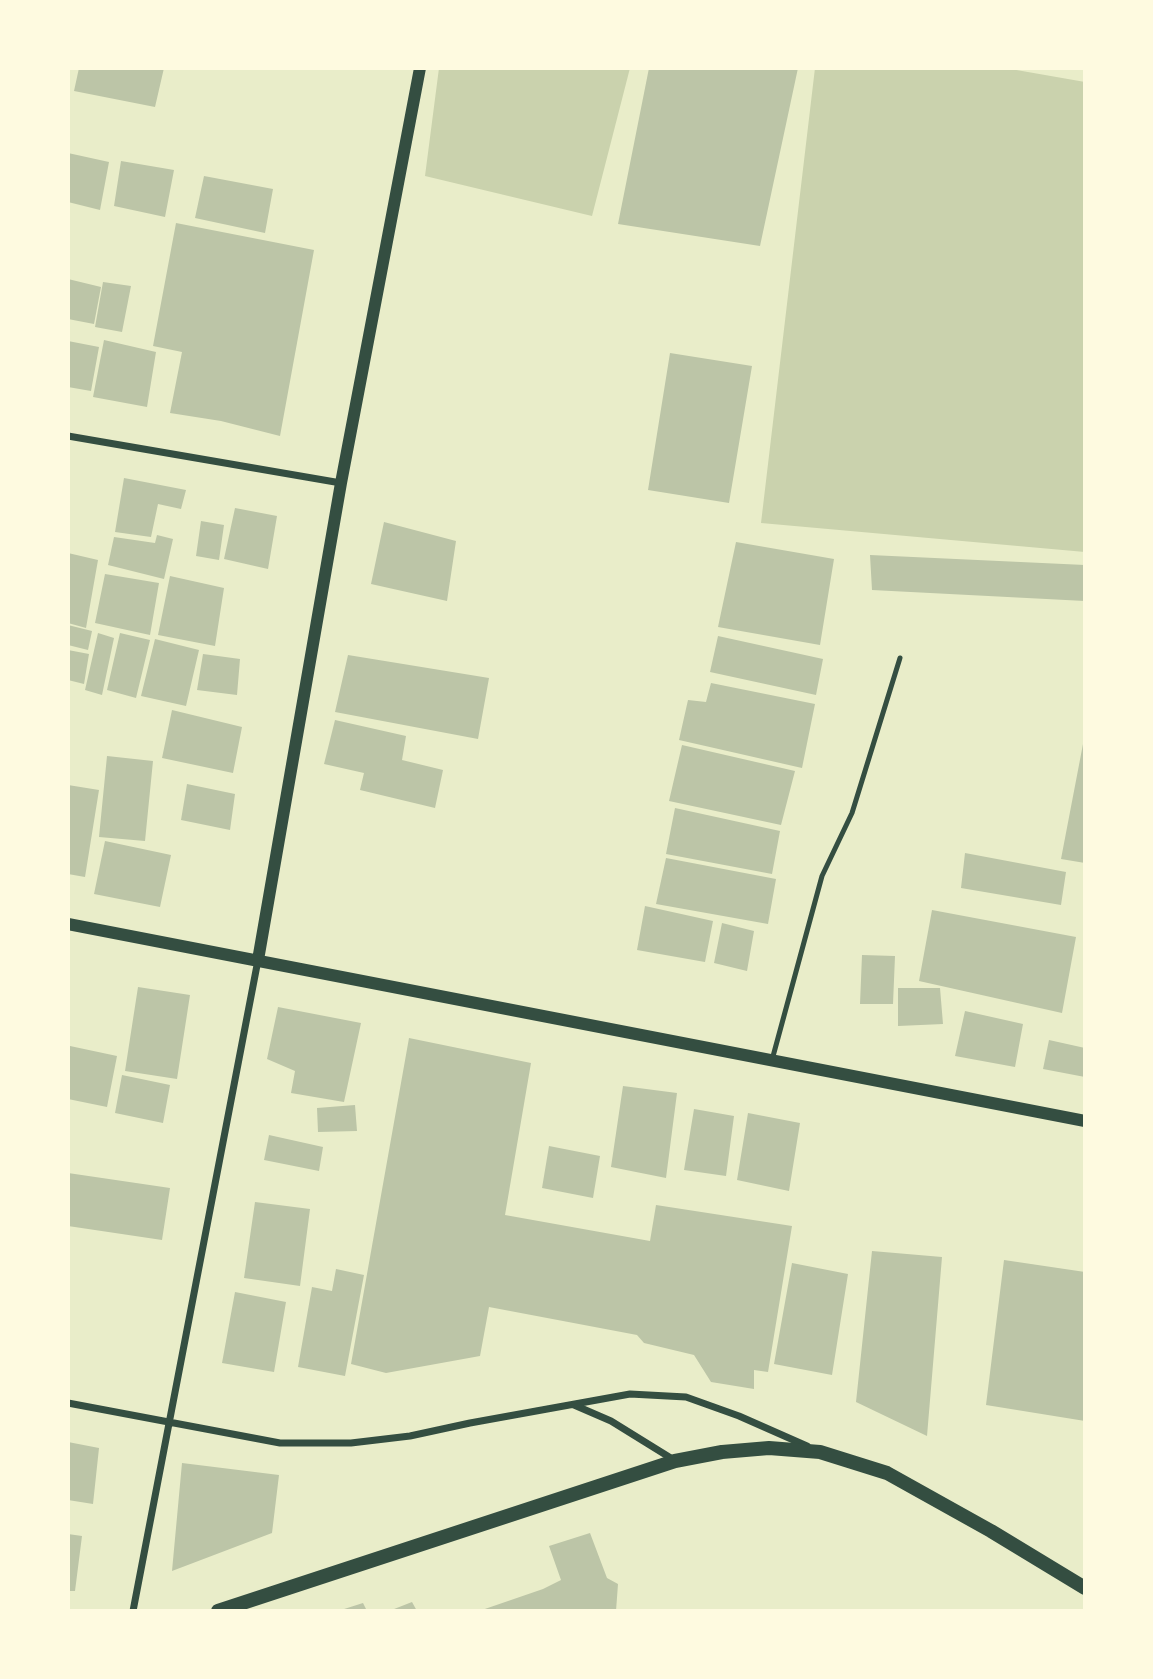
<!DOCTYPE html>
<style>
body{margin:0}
#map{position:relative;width:1153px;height:1679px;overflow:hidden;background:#e9edc9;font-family:Commissioner,sans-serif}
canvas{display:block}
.frame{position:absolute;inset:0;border:70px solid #fefae0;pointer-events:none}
</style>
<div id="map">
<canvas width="1153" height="1679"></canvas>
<div class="frame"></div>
</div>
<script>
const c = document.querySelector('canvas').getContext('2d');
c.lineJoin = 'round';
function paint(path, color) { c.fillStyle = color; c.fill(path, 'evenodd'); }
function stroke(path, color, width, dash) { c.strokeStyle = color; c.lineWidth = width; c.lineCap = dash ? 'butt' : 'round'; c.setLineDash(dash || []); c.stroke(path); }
const green = new Path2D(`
 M439,68H630L592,216L425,176Z
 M815,68H1005L1085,82V552L761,523Z`);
const building = new Path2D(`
 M79,68H164L155,107L74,91Z
 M649,68H798L760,246L618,224Z
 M68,153L109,162L100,210L68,202Z
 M121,161L174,170L165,217L114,206Z
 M204,176L273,189L265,233L195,218Z
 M176,223L314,250L280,436L221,421L170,413L182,352L153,346Z
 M68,279L101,287L94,324L68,319Z
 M103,282L131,286L122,332L95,327Z
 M104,340L156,352L147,407L93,397Z
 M68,341L99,347L91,391L68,387Z
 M670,353L752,366L729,503L648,490Z
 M124,478L186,490L181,509L158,504L151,537L115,532Z
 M235,508L277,516L268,569L224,559Z
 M201,521L224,525L219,560L196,556Z
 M384,522L456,541L447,601L371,584Z
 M157,535L173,539L164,579L108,565L114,537L155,543Z
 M736,542L834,559L820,645L718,627Z
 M68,553L98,560L86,628L68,623Z
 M870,555L1085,565V601L872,590Z
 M105,574L159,583L150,635L95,623Z
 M170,576L224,588L215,646L158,635Z
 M68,625L92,631L88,650L68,645Z
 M98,633L114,638L102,695L85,690Z
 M120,633L150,640L136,698L107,690Z
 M718,636L823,659L816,695L710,672Z
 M155,639L199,650L186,706L141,696Z
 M68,650L89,654L84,684L68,680Z
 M203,654L240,659L237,695L197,690Z
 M348,655L489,678L478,739L335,712Z
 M711,683L815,704L802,768L679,740L688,700L706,702Z
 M172,710L242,727L233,773L162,758Z
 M335,720L406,736L402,760L443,770L435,808L360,790L364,773L324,764Z
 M1083,744H1085V863L1061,859Z
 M682,745L795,771L781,825L669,801Z
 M107,756L153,761L145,841L99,837Z
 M187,784L235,794L230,830L181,820Z
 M68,785L99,790L85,877L68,874Z
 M675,808L780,831L772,874L666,854Z
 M105,841L171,855L160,907L94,894Z
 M965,853L1066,872L1061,905L961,888Z
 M666,858L776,879L768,924L656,904Z
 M645,906L713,921L705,962L637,950Z
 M932,910L1076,937L1062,1013L919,981Z
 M722,923L754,931L747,971L714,963Z
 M862,955L895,956L893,1004H860Z
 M138,987L190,995L177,1079L125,1071Z
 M898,988H940L943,1024L898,1026Z
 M278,1007L361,1023L344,1102L291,1093L295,1071L267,1059Z
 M965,1011L1023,1024L1015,1067L955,1056Z
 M409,1038L531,1063L505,1215L650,1241L656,1205L792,1226L768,1372L754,1370V1389L711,1382L694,1355L644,1343L637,1335L489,1307L480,1356L386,1373L351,1364Z
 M1049,1040L1085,1048V1077L1043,1069Z
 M70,1046L117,1056L107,1107L68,1099Z
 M122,1075L170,1085L163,1123L115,1113Z
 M623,1086L677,1093L666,1178L611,1167Z
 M355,1105L357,1131L318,1132L317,1108Z
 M694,1109L734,1116L726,1176L684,1170Z
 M748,1113L800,1123L789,1191L737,1180Z
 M269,1135L323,1147L319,1171L264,1160Z
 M549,1146L600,1156L593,1198L542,1188Z
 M68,1173L170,1188L162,1240L68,1226Z
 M255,1202L310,1209L300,1286L244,1278Z
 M872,1251L942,1257L927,1436L856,1402Z
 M1004,1260L1085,1272V1421L986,1405Z
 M792,1263L848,1274L832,1375L774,1364Z
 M336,1269L364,1275L345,1376L298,1367L312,1287L332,1291Z
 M235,1292L286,1302L274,1372L222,1363Z
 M68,1442L99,1448L93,1504L68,1500Z
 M182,1463L279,1475L272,1533L172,1571Z
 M590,1533L607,1578L618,1584L616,1611H479L543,1589L561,1580L549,1546Z
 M68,1534L82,1536L75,1591H68Z
 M412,1602L417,1611H389Z
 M363,1603L367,1611H341V1610Z`);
const service = new Path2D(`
 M772,1060L822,876L852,813L900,658`);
const minor = new Path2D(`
 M68,436L341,483
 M68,1403L280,1443H351L410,1436L470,1423L630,1394L686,1397L739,1416L807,1446
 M574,1405L611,1421L674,1460
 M133,1611L258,960`);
const tertiary = new Path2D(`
 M68,924L1085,1121
 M258,960L341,483L420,68`);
const secondary = new Path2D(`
 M218,1611L675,1461L722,1452L769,1448L820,1452L887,1473L991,1531L1085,1588`);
paint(green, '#cad2ad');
paint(building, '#bcc5a7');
stroke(service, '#344e41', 5);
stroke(minor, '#344e41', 7);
stroke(tertiary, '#344e41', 12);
stroke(secondary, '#344e41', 14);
</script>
